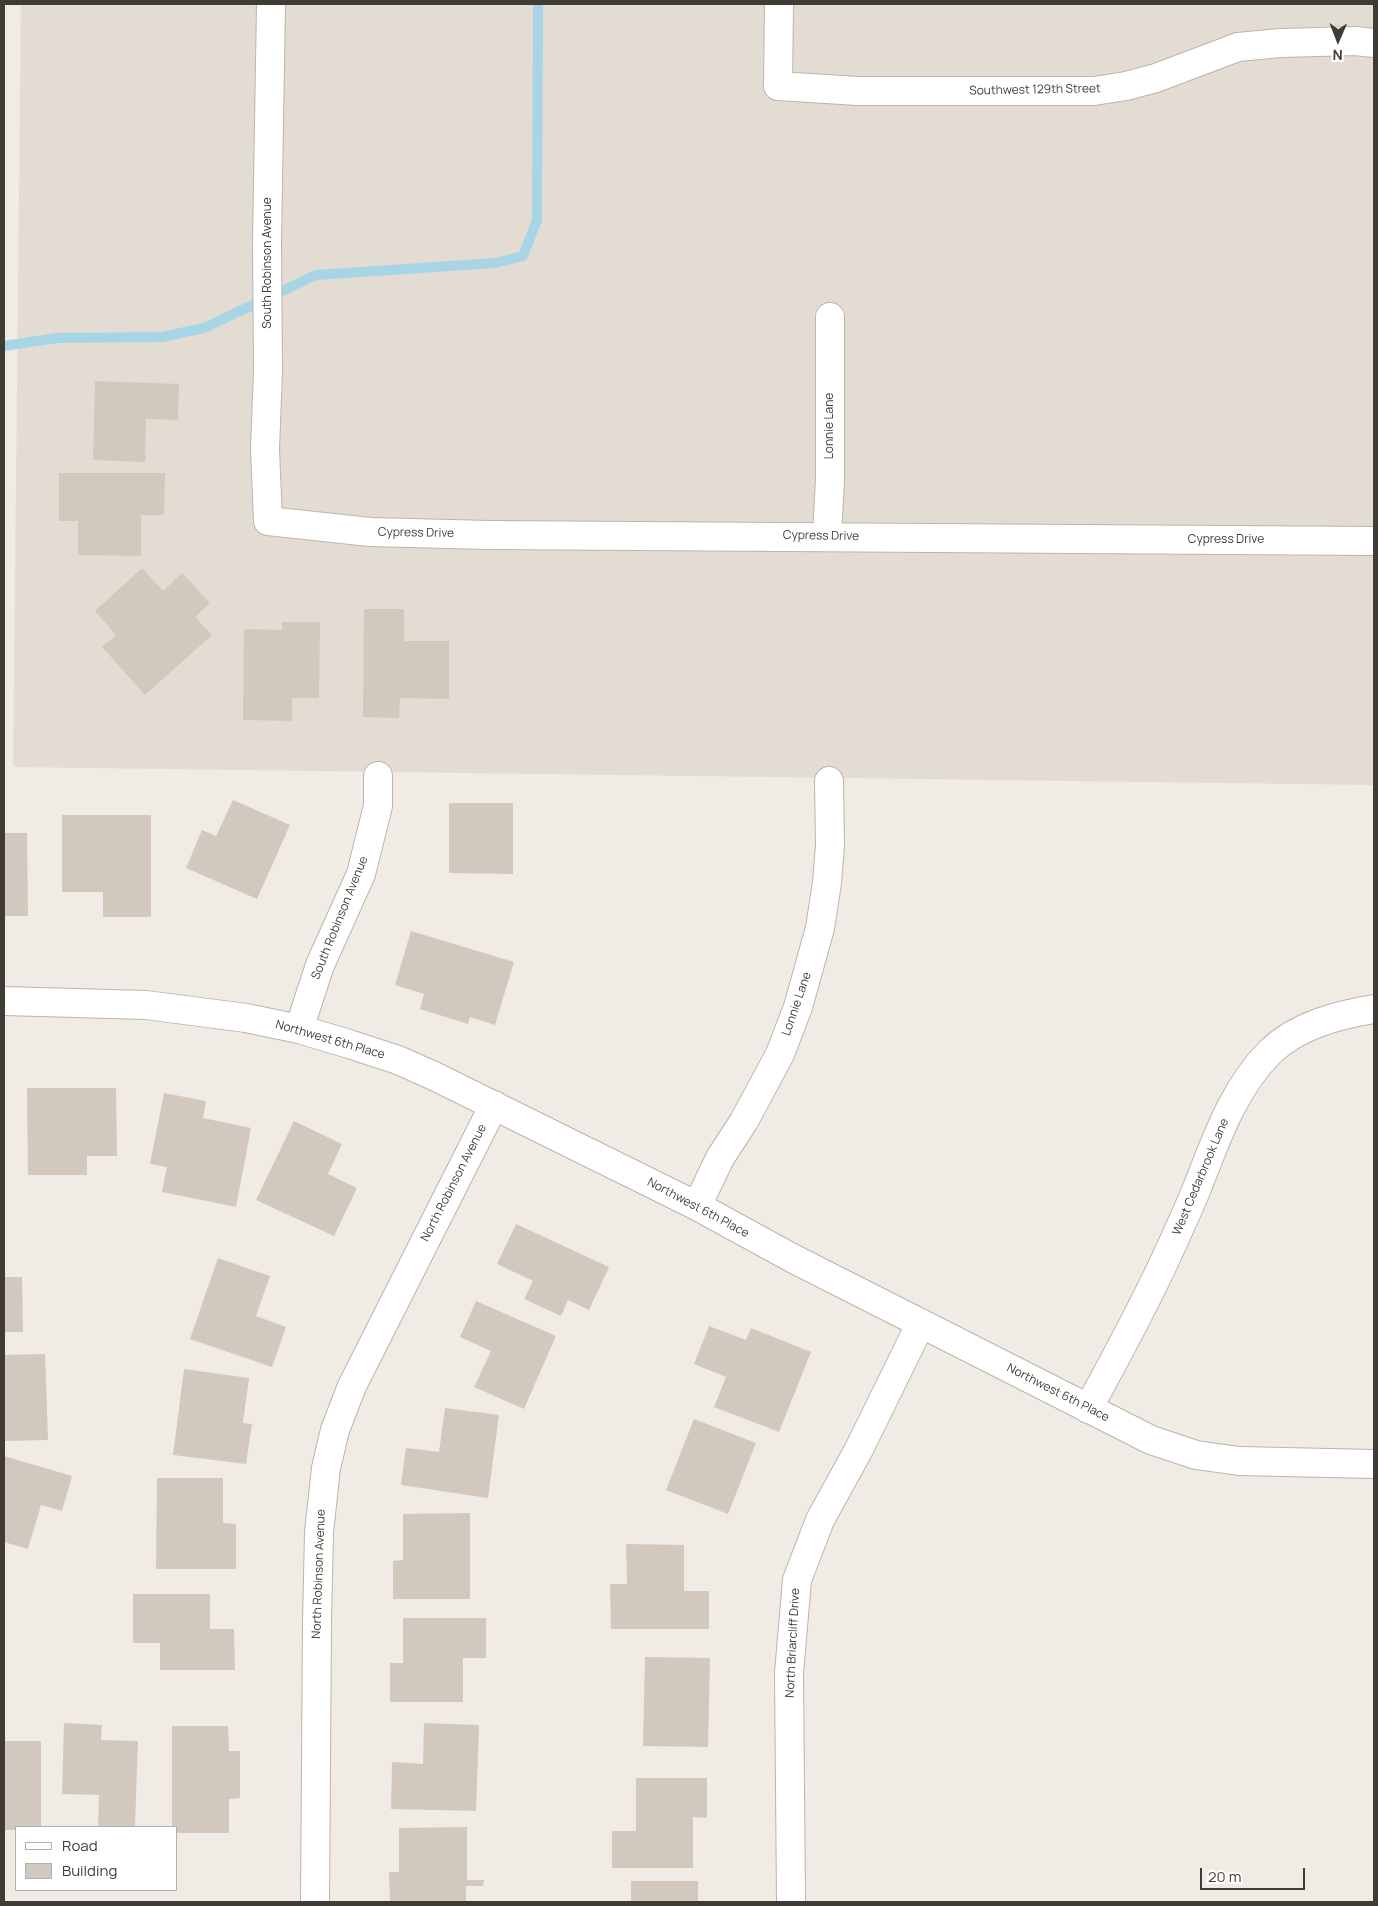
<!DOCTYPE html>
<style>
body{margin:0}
#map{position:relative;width:1378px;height:1906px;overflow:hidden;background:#f0ebe4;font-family:Manrope,sans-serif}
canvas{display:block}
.frame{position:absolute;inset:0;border:5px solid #413b35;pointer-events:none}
.legend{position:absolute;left:15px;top:1826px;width:162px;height:65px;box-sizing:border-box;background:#fff;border:1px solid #b3b1ae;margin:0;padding:6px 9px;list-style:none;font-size:15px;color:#413b35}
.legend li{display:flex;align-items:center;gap:10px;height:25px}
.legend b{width:25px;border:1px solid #b3b1ae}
.north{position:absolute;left:1313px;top:15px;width:50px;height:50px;-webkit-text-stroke:4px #fff;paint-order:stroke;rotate:181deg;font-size:14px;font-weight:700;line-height:20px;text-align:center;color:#413b35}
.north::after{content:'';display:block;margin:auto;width:18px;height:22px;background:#413b35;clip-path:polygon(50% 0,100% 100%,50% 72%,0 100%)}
.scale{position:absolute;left:1200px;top:1868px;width:105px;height:22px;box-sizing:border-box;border:2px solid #413b35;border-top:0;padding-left:6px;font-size:15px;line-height:18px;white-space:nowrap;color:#413b35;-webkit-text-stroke:4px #fff;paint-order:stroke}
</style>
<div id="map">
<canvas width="1378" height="1906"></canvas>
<div class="frame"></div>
<ul class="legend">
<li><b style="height:6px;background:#fff"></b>Road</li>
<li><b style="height:14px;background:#d3c8be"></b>Building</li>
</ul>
<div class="north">N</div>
<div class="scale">20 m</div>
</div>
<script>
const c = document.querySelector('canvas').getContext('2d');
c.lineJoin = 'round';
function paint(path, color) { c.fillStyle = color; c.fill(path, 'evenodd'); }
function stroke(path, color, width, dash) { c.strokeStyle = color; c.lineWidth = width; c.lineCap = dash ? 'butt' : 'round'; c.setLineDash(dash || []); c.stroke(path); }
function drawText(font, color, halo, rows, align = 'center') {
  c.font = font + ' Manrope,sans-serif'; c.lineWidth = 4.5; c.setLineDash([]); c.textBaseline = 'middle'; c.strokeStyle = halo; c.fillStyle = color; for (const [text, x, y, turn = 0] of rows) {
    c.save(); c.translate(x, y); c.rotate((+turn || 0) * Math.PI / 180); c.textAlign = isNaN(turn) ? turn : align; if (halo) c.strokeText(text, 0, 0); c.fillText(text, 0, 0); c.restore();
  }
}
const residential = new Path2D(`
 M21,4H1374V785L13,767Z`);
const stream = new Path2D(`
 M4,346L57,338L162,337L204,328L316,275L495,263L523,256L537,220L538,4`);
const building = new Path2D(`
 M95,381L179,384L178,420L146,419L145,462L93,460Z
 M59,473H165L164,515H141V556L78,555V521H59Z
 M142,568L163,591L182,573L210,603L195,617L212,635L145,695L102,647L116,635L95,611Z
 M364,609H404V641H449V699L400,698L399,718L363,717Z
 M282,622H320L319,698H292V721L243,720L244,629L282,630Z
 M233,800L290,825L257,899L186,868L202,830L216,836Z
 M449,803H513V874L449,873Z
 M62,815H151V917H103V892H62Z
 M4,833H27L28,916H4Z
 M411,931L514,962L495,1025L470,1017L468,1024L420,1009L424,994L395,985Z
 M27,1088H116L117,1156H87V1175H28Z
 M164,1093L206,1101L203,1118L251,1128L236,1207L162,1192L167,1167L150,1164Z
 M294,1121L342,1144L328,1174L357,1188L334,1236L256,1200Z
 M516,1224L609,1267L589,1310L568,1300L561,1316L524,1299L533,1281L497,1264Z
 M218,1258L270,1276L256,1316L286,1327L272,1367L190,1339Z
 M4,1277H22L23,1332H4Z
 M476,1301L556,1336L524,1409L474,1387L491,1351L460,1337Z
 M709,1326L746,1340L751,1328L811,1352L779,1432L714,1407L726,1377L694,1364Z
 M45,1354L48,1440L4,1441V1355Z
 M184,1369L249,1378L243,1423L252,1424L246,1464L173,1455Z
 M445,1408L499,1415L488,1498L401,1485L406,1448L439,1452Z
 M694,1419L756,1443L728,1514L666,1490Z
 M4,1456L72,1476L62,1511L41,1505L28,1549L4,1542Z
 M157,1478H223V1523L236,1524V1569H156Z
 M470,1513V1599H393V1561L403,1560V1514Z
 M626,1544L684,1545V1591H709V1629H611L610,1584H627Z
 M133,1594H210V1629H234L235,1670H160V1643H133Z
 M403,1618H486V1658H463V1702H390V1663H403Z
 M645,1657L710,1658L708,1747L643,1746Z
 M64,1723L102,1725L101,1740L138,1741L135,1827H98L99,1795L62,1794Z
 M424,1723L479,1725L476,1811L391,1809L392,1762L423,1764Z
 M172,1726H228L229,1751H240V1798L229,1799V1833H176V1827H172Z
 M4,1741H41V1827H16V1830H4Z
 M636,1778H707V1818L693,1817V1868H612V1831H636Z
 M467,1827V1880H484L483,1886H466V1902H390L389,1872H399V1828Z
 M631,1881H698V1902H631Z`);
const street = new Path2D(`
 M271,4L267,242L268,371L265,449L268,521L370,532L490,535L1374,541
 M779,4L778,86L858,91H1094L1126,86L1156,78L1238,47L1281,43L1355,41L1374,43
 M827,536L830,479V317
 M4,1001L146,1005L246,1018L299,1029L349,1044L398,1060L434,1076L697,1206L792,1258L1151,1440L1196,1455L1239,1461L1374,1464
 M299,1029L320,965L361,874L378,806V776
 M697,1206L720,1158L744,1121L780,1054L798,1007L820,928L827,883L830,845L829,781
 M1088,1409C1117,1355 1146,1303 1171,1247C1180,1227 1189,1208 1197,1188C1216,1140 1233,1089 1270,1052C1298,1025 1338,1015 1374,1009
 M315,1902L317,1622L319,1532L326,1468L335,1430L352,1386L494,1105
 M791,1902L789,1673L797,1580L820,1520L858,1451L921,1323`);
const streetNames = [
 ["Southwest 129th Street",1035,90,-1],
 ["South Robinson Avenue",268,263,-90],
 ["Lonnie Lane",830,426,-90],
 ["Cypress Drive",416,533,1],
 ["Cypress Drive",821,536,1],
 ["Cypress Drive",1226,540],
 ["South Robinson Avenue",340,918,-68],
 ["Lonnie Lane",797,1004,-71],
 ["Northwest 6th Place",330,1040,16],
 ["West Cedarbrook Lane",1201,1177,-67],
 ["North Robinson Avenue",454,1183,-63],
 ["Northwest 6th Place",698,1208,28],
 ["Northwest 6th Place",1058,1393,27],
 ["North Robinson Avenue",319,1574,-88],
 ["North Briarcliff Drive",793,1643,-87]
];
paint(residential, '#e3dcd3');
stroke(stream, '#a7d5e6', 10);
paint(building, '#d3c8be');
stroke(street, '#bdb4ab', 30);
stroke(street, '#fff', 28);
drawText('12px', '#413b35', '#fff', streetNames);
</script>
